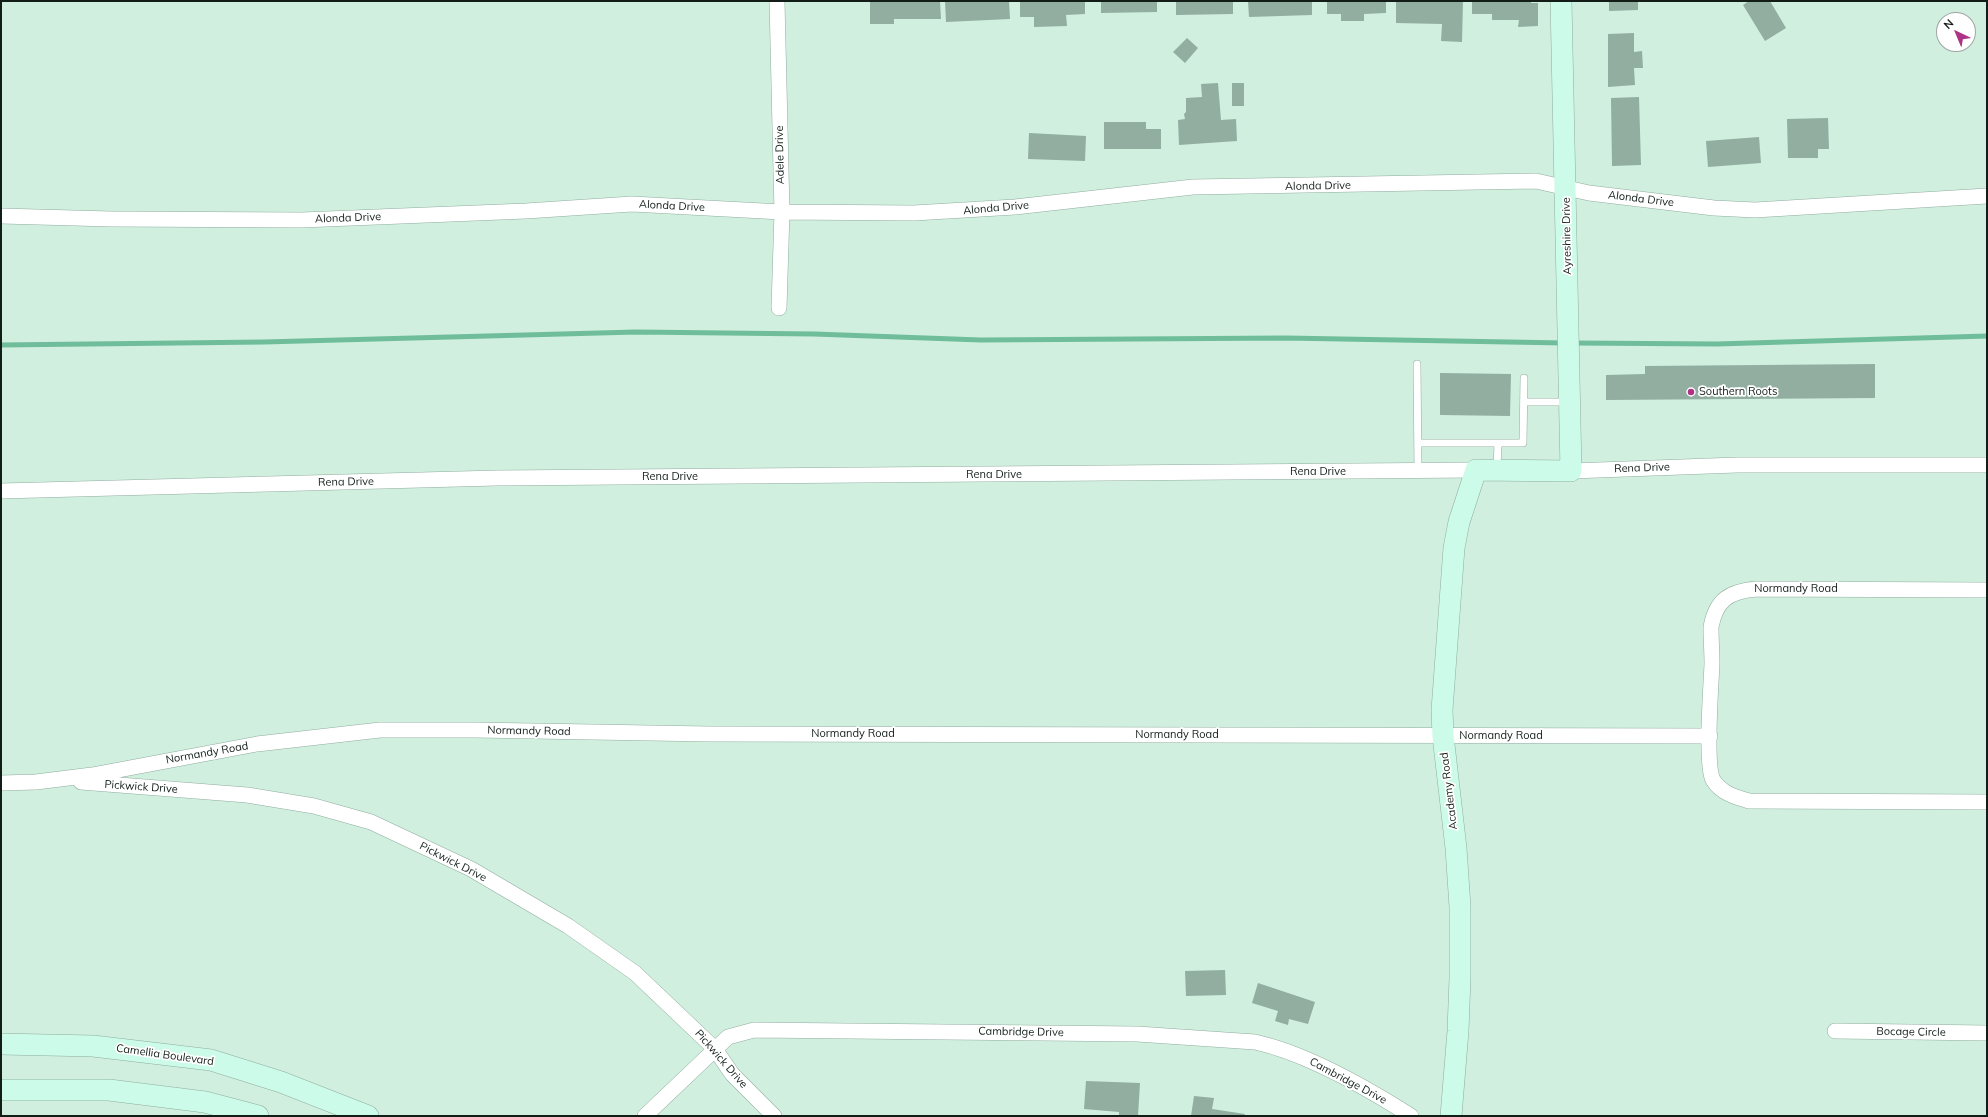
<!DOCTYPE html>
<style>
body{margin:0}
#map{position:relative;width:1988px;height:1117px;overflow:hidden;background:#d0efdf;font-family:Mulish,sans-serif}
canvas{display:block}
.frame{position:absolute;inset:0;border:2px solid #121d18;pointer-events:none}
.north{position:absolute;left:1936px;top:12px;width:40px;height:40px;box-sizing:border-box;background:#fff;border:1px solid #a0a5a3;border-radius:50%;rotate:316deg;font-size:11px;font-weight:700;line-height:16px;text-align:center;color:#121d18}
.north::after{content:'';display:block;margin:auto;width:14px;height:18px;background:#ae3386;clip-path:polygon(50% 0,100% 100%,50% 72%,0 100%)}
</style>
<div id="map">
<canvas width="1988" height="1117"></canvas>
<div class="frame"></div>
<div class="north">N</div>
</div>
<script>
const c = document.querySelector('canvas').getContext('2d');
c.lineJoin = 'round';
function stroke(path, color, width, dash) { c.strokeStyle = color; c.lineWidth = width; c.lineCap = dash ? 'butt' : 'round'; c.setLineDash(dash || []); c.stroke(path); }
function paint(path, color) { c.fillStyle = color; c.fill(path, 'evenodd'); }
function drawText(font, color, halo, rows, align = 'center') {
  c.font = font + ' Mulish,sans-serif'; c.lineWidth = 3.5; c.setLineDash([]); c.textBaseline = 'middle'; c.strokeStyle = halo; c.fillStyle = color; for (const [text, x, y, turn = 0] of rows) {
    c.save(); c.translate(x, y); c.rotate((+turn || 0) * Math.PI / 180); c.textAlign = isNaN(turn) ? turn : align; if (halo) c.strokeText(text, 0, 0); c.fillText(text, 0, 0); c.restore();
  }
}
const stream = new Path2D(`
 M1574,343L1717,344L1987,336
 M1,345L264,342L636,332L814,334L981,340L1286,338L1564,343`);
const building = new Path2D(`
 M870,1H940L941,19H894V24H870Z
 M945,1H1009L1010,19L946,22Z
 M1020,1H1085V14L1066,15L1067,26L1034,27V17H1020Z
 M1101,1H1157V12L1101,13Z
 M1176,1H1233V14L1176,15Z
 M1248,1H1312V15L1249,17Z
 M1327,1H1386V13L1364,14V21H1341V14H1327Z
 M1396,1H1463L1462,42L1441,41L1442,24L1396,23Z
 M1472,1H1531V3H1538V26L1518,27L1519,20H1492V14H1472Z
 M1609,1H1638V10L1609,11Z
 M1749,1H1770L1786,28L1765,41L1743,5Z
 M1634,33V52L1642,51L1643,68H1634L1635,85L1608,87V34Z
 M1187,38L1198,48L1185,63L1173,52Z
 M1218,83L1221,120L1236,119L1237,141L1179,145L1178,120L1185,119L1184,114L1186,112V98L1202,97L1201,84Z
 M1232,83H1244V106H1232Z
 M1639,97L1641,165L1612,166L1611,98Z
 M1828,118L1829,149H1818V158H1788L1787,119Z
 M1104,122H1146V129H1161V149H1104Z
 M1029,133L1086,136L1085,161L1028,159Z
 M1759,137L1761,163L1708,167L1706,141Z
 M1875,364V398L1606,400V375L1645,374V366Z
 M1440,373L1511,374L1510,416L1440,415Z
 M1225,970L1226,995L1186,996L1185,971Z
 M1258,983L1315,1002L1308,1024L1289,1019L1288,1025L1275,1021L1278,1011L1252,1003Z
 M1086,1081L1140,1083L1138,1116H1119V1112L1084,1109Z
 M1194,1096L1214,1098L1212,1109L1245,1114L1244,1116H1191Z`);
const lane = new Path2D(`
 M1417,364L1418,471
 M1524,402H1568
 M1418,443H1523L1524,378
 M1497,469L1498,443`);
const street = new Path2D(`
 M777,1L782,212L779,308
 M1,216L111,219L302,220L526,211L632,204L782,212L914,213L1015,207L1193,187L1536,181L1589,193L1714,208L1755,210L1987,196
 M1571,471L1737,465H1987
 M1,491L497,478L1476,470
 M1987,590L1757,589C1729,591 1716,600 1711,627C1711,640 1712,652 1712,664C1711,686 1705,764 1713,780C1721,793 1735,797 1749,801L1987,802
 M81,782L247,795L314,806L371,822L471,869L568,926L635,973L715,1049L732,1074L774,1116
 M1,783L36,782L92,775L257,744L380,730H475L709,734L1710,736
 M1835,1031L1987,1033
 M645,1116L728,1037L754,1030L1137,1034L1255,1042C1305,1053 1367,1088 1411,1116`);
const secondary = new Path2D(`
 M1,1044L93,1046L211,1060L281,1082L368,1116
 M1,1090H109L205,1102L258,1116
 M1451,1116L1458,1031L1460,978V907L1456,848L1443,736L1442,710L1454,548L1459,522L1476,470L1571,471L1561,1`);
const markers = [
 [1691,392,4,"#ae3386"]
];
const streetNames = [
 ["Adele Drive",780,155,-91],
 ["Alonda Drive",1318,186,-1],
 ["Alonda Drive",1641,199,7],
 ["Alonda Drive",672,206,3],
 ["Alonda Drive",996,208,-5],
 ["Alonda Drive",348,218,-2],
 ["Ayreshire Drive",1567,236,-91],
 ["Rena Drive",1642,468,-2],
 ["Rena Drive",1318,472],
 ["Rena Drive",994,475],
 ["Rena Drive",670,477],
 ["Rena Drive",346,482,-1],
 ["Normandy Road",1796,589],
 ["Normandy Road",529,731,1],
 ["Normandy Road",853,734],
 ["Normandy Road",1177,735],
 ["Normandy Road",1501,736],
 ["Normandy Road",207,753,-10],
 ["Pickwick Drive",141,787,4],
 ["Academy Road",1449,791,-97],
 ["Pickwick Drive",453,862,27],
 ["Cambridge Drive",1021,1032,1],
 ["Bocage Circle",1911,1032,1],
 ["Camellia Boulevard",165,1055,8],
 ["Pickwick Drive",721,1059,49],
 ["Cambridge Drive",1348,1081,28]
];
const poiNames = [
 ["Southern Roots",1699,392]
];
stroke(stream, '#6fbd9a', 5);
paint(building, '#91aea0');
stroke(lane, '#90ad9f', 8);
stroke(street, '#90ad9f', 16);
stroke(secondary, '#90ad9f', 22);
stroke(lane, '#fff', 7);
stroke(street, '#fff', 15);
stroke(secondary, '#ccfbe9', 21);
for (const [x, y, r, color] of markers) { const dot = new Path2D(); dot.arc(x, y, r, 0, 2 * Math.PI); c.fillStyle = color; c.fill(dot); stroke(dot, '#fff', 1.5); }
drawText('11px', '#121d18', '#fff', streetNames);
drawText('11px', '#121d18', '#fff', poiNames, 'left');
</script>
